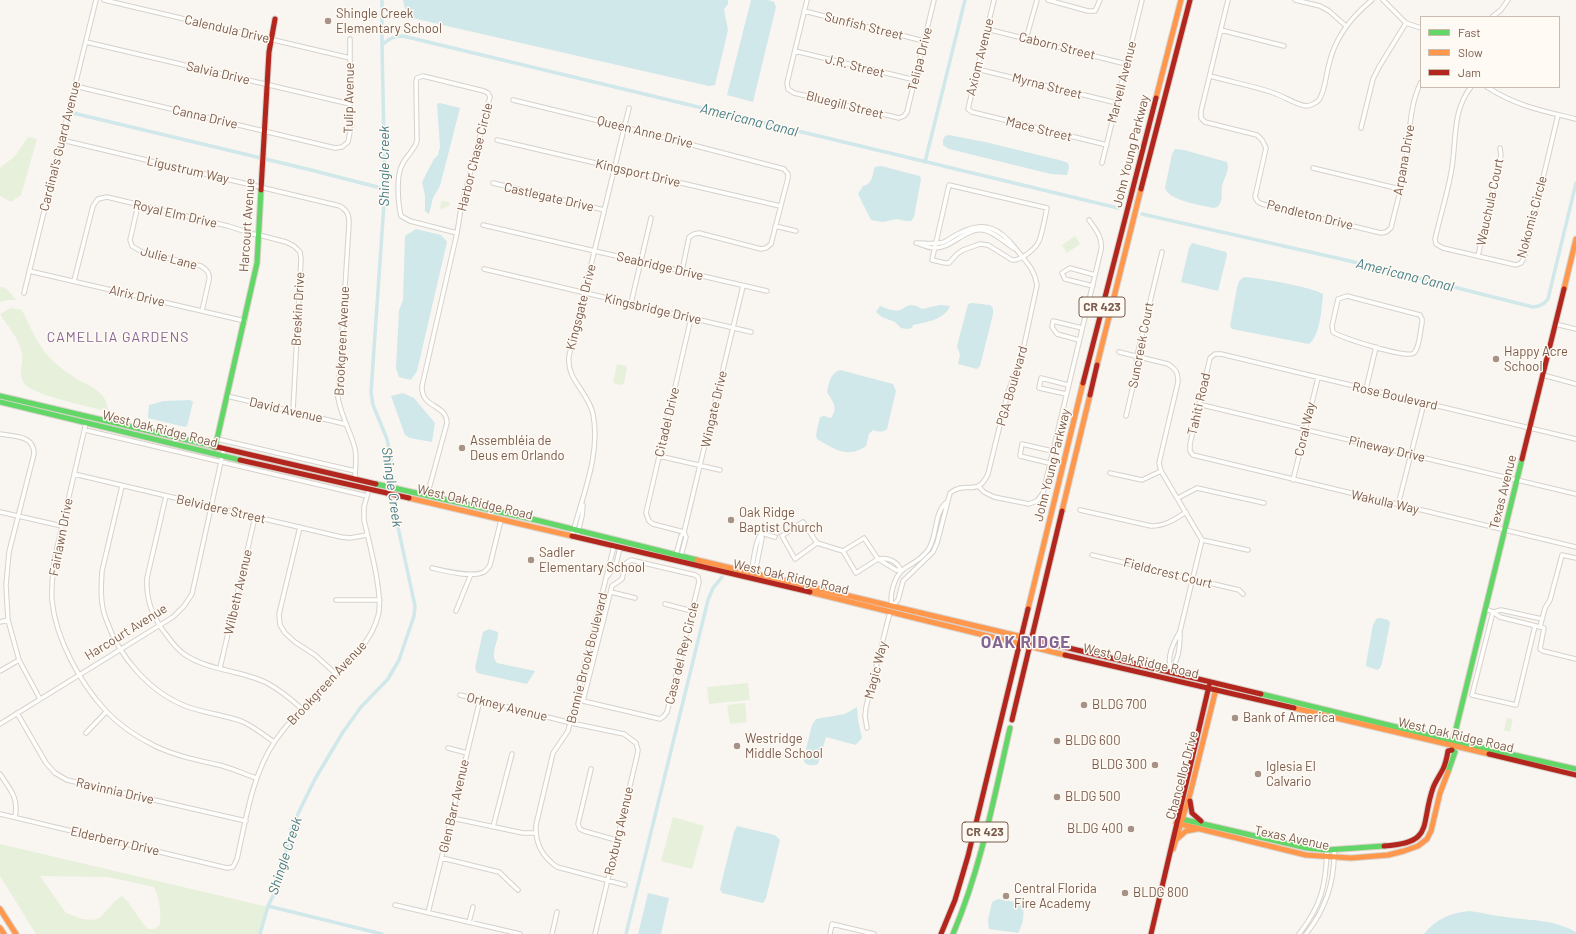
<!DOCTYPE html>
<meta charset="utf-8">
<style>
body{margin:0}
#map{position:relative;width:1576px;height:934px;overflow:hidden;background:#f9f5f0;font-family:Barlow,sans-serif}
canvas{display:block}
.legend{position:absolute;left:1420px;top:16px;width:140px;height:72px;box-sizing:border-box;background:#fffaf3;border:1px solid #cabbb1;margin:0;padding:5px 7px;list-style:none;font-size:12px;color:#7a5c4d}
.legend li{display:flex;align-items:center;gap:8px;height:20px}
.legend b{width:20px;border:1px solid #cabbb1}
</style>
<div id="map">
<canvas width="1576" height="934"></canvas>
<ul class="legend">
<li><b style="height:5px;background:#63d668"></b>Fast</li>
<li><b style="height:5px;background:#ff974d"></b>Slow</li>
<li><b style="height:5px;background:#b3261e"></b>Jam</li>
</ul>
</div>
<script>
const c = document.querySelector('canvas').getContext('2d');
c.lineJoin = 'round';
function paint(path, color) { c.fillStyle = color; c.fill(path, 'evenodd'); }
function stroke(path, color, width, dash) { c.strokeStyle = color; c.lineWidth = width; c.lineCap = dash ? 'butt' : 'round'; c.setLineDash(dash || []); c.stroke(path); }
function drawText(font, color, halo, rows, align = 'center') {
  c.font = font + ' Barlow,sans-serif'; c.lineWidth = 3; c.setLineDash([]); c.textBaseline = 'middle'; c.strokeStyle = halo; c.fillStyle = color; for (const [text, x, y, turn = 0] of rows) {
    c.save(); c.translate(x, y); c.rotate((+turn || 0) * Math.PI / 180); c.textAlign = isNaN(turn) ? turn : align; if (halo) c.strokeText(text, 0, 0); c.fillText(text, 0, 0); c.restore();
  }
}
const green = new Path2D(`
 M28,137L37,139L21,195L11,202L0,196V168L15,156Z
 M441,201L450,202L449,206L441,209L440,208Z
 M1075,236L1080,244L1067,253L1062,245Z
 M0,287C7,287 12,295 16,300H7L0,302Z
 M11,308L22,310C38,343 42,356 74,377C87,386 106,390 108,409L101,410C85,405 31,395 24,383C17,373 24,363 22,353C19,338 8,327 0,314Z
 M617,364L626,366L627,368L624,383L622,385L613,383Z
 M748,683L750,700L709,704L707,687Z
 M745,703L747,722L730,724L727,705Z
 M1507,718L1513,719L1510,732L1504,730Z
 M673,817L704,826L692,869L661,861Z
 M0,844L268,907L261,934H36L0,876ZM40,876L108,877L154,887C160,899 161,912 160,925L154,929H148L143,924L129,903L122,896L115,901L100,918L93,920L82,919L66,913Z`);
const water = new Path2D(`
 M403,0H728V4L724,9L728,30L715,85L709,86L412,18L406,13Z
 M751,0H768L774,2L776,7L753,102L727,95Z
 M440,103L460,108L440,186L433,198L429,214L425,211V196L422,182L434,159L438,155L440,147L437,104Z
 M949,135L985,142L1059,160L1068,163L1069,167L1067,175L1051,174L949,149L943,145V140L945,136Z
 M1175,149L1184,150L1227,162C1230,170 1225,176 1223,183C1220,189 1224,199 1219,205C1218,207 1216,207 1214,208C1201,205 1169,201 1165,188L1172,154Z
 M881,166L920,176L921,179L914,217L911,221H905L897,219L883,222L871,220L858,194L863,186C873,184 872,175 875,167Z
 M416,229L441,235L447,242L417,371L411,380L399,377L396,368L399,310L403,300L405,236Z
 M1192,243L1226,252L1227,255L1218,291L1181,282L1189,248Z
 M1244,277C1259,278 1312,287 1323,294C1322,308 1320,336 1309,344L1232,329L1230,326L1237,288L1239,281Z
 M972,303L990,305L993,308V314L980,366L977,369L958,364L960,355L957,346L967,308L968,304Z
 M910,305L917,306L922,309L940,305L950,306C944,320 927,322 913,325L912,328L907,329L901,328L895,322L882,317L876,312L880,306C886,308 895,313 902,309C906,307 906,306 910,305Z
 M840,370L893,384L896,391L887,429C882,433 879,432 873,430L869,434L866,446C847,459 834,449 817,439L816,435L820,417L824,416L831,418C839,407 832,401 827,392C829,383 830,373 840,370Z
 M403,393L414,398L435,423L432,442L410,438L405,435L391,396Z
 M190,400L193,402L187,426L185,427L148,418L149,405L164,401Z
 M1380,618L1388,620L1390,623L1382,663L1380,668L1377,670L1366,666V664L1373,625L1376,619Z
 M489,629L498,632C499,642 489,654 497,663L535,671L527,684L477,673L475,668L483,632Z
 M857,707L858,720L862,738L856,745L826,737L818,764C813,766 808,766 804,762V757L812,725L816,719L845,714Z
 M737,826L775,835L780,840L766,898L763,903L722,893L720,889L734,832Z
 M648,893L669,898L661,934H638Z
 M998,899L1021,903C1026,913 1023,924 1018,933L989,929L988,920L992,902Z
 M1469,911C1481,912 1493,916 1506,917C1531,921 1553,919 1576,932V934H1424C1436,919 1450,913 1469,911Z`);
const canal = new Path2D(`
 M382,45C389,39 393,36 403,36L1118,208
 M73,113L311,170L385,189
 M925,162L965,0
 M1142,214L1350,261L1533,307C1541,306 1544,304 1548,299L1576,183
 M268,906L382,934
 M260,934L268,906L277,888L292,826L315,779L343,732L361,707L388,679L399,660L414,616L415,606L393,504L390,482L391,458L387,439L373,405L371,392L385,189L382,45V0
 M626,934L708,600L713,588L722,577`);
const street = new Path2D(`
 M104,0L350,58
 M807,0L787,83L788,89L794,93L899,118L904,116L907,112L934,0
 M994,0L968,109L972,112L1107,145
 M1048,0L1088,11H1095L1100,0
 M1228,0L1201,111V118L1205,122L1257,135L1262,140L1266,148L1255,197L1258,202L1262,204L1381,233L1386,232L1391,228C1396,206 1403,183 1406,161C1410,134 1409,106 1421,82
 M1295,0L1320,6L1329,11L1346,26
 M1383,0L1406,23L1421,28
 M804,11L924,41
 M1492,17L1501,10L1508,0
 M987,29L1126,64
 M1221,30L1284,46
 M1026,39L1037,0
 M86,42L350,104
 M795,51L915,80
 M977,69L1117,103
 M1210,76C1231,82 1254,86 1274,93C1285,97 1295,104 1306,106C1310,106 1316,103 1319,100C1325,91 1326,75 1329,64C1335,38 1351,17 1372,0
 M75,86L335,148L342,147L348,142L350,132V39
 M1471,87C1451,112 1457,144 1451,173C1447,195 1440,217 1435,239L1436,244L1443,248L1516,265L1521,263L1524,258L1558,115
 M1487,87C1516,106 1543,111 1576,119
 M513,100L624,127L784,169L788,174V178L771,244L766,248L761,249L699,233L694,234L689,237L682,271
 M1361,128L1373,79L1379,67L1406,23
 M62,140L340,206C348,211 349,215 349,224L338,398C341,414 348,427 353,442C358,454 355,466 355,479
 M497,140L780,206
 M1102,163L1142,0
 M1313,168L1400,189
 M493,183L604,210
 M949,185L1047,208C1045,217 1042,236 1038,243C1034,250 1020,261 1012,260L988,245L980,244L963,250L957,254L949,263H945L932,260Z
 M138,205L130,240L132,246L142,252L201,266C207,270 210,273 209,280L202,311
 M483,225L767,291
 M775,226L796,231
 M916,243C926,243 935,245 944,242C949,240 954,235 960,233C984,220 1000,228 1016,249C1026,262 1034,268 1037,285L1022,355L1008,392L988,474C977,498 966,480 950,493L937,543L933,552L903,581L898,600L892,606C890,599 891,594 893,587C900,562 914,569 928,550C938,536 933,513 947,502
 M919,244C924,246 929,248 934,248C951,249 965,228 983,230C996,232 1004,243 1015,249
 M1478,256L1501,155L1500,148
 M484,269L751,332
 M29,271L245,321
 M74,281L93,206L98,199L107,197L228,226L253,234L259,235L286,242L294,246L300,252L301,259L293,411
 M1093,286L1065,279L1062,273L1070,268L1095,275
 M24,293L96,0
 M1347,296L1420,315L1422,319V323C1420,331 1420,347 1414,353C1407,359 1342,338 1333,332L1332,326L1338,299Z
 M631,303L651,218
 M1555,324L1576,329
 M1079,340L1057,334L1052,327L1053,321L1082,328
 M1119,352L1168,364C1176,369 1178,373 1178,382L1159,463L1161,471L1202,540L1180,631C1174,642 1166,657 1171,669
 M1543,375L1576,384
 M1366,389L1376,347
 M1066,394L1039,388L1041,378L1068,385
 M227,396L345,424
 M1198,404L1576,494
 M1126,416L1136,373L1137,356L1162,252
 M86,423L54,561C53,574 51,587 52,601C56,639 80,683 106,711C120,726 137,737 155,746C176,756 197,760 219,765C232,768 244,774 256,778
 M85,430L367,496
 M0,434C15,437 34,435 34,454L9,552L6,585L8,620L19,660L40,699
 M217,439L355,471
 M1576,439L1221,354H1215L1210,358L1190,444V451L1193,455L1576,547
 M659,456L720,470
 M1049,463L1020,456L1022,444L1052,451
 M1110,473L1142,480L1161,471
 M74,474L341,537L350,538L367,535
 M1293,480L1318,378
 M122,486L102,571C101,587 100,604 106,619C119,657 150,693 188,707C205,713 224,715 241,721C253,726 264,735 274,742
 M979,487L984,492L994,497L1029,504L1037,501L1043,493L1101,250C1103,238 1096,230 1089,220
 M166,496L147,578C146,598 151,613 162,629C169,638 175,648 184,654C208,671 242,670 267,683C280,690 291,699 302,709
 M427,496L447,423C446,403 421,409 422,386L457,233L461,208L490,97L488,93L484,91L423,76L417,78L416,82L417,141C414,151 406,156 402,165C396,176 398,204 401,216L410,221L457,233
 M1178,498L1197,488L1264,503
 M1398,505L1424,403
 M1080,510L1151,526C1165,526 1174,520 1186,512
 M0,512L62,526
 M803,522L817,543L795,559L782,536Z
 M300,527L279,614L280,625L285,633L295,642L315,655L336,674
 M578,532L582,516L583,505
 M684,532L653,524L649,521L646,513L691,318
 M572,536C582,496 601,455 593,414C588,391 566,380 569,356L629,108
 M864,538L878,559L856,573L843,551Z
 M1202,540L1248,550
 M817,543L843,551
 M614,546L568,731L553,753L536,825C535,844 542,856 557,867L625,885
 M676,555L681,536L684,532L743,286
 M1092,555L1239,590L1243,594
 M681,556L686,537L684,532
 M878,559C887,557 898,561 901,571
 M878,559L896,570L901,571
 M631,560L695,575L698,577L699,582L667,712L664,716L660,719L583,701L612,586L622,579L626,563Z
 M432,568C445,571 472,578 484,572C487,570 488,568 490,565L501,520
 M753,570L752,567C755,554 756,519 777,533
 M753,570L756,568L762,538L761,533L775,537
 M608,576L616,564L620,548
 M611,592L635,598
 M336,600H380
 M665,604L692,611
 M1486,609L1493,612L1500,617L1544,628L1540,649L1543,651L1576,659
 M456,611L471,574
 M1493,612L1472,695L1516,705L1535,626
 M1493,612L1501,610L1542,619
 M0,622L8,620
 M1540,627L1545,608L1550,600L1562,555L1576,558
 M220,668L255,517
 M1171,670C1179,659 1180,646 1180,633
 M0,671L19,660
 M460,695L571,723L624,734L636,743L638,750L637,756L595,934
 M17,713L46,763L55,773L67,780L246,821
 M0,724L173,617L184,606L192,594L224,448
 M867,728L865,716L866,707L890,612
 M86,733L106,712
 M448,748L467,753
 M591,769L578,824L580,829L584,831L616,840
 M0,774C10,789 19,798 15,817
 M0,814L227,868L233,867L237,859C246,819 252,775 275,741C292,717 314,696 334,676C353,657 371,642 378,616C384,597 369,542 364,520V507L369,489
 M452,818L523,833H536
 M493,827L512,754
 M442,858L499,872L518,890
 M395,905L520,934
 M428,913L480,700
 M469,922L473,907
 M552,934L557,912
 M830,934L832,924L874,934
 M1299,934C1321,906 1326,886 1327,850
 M1306,934C1325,910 1335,881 1334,850`);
const fast = new Path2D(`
 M0,396L213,446
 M0,402L240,460
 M215,448L257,263L261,190
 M376,484L540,521L697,560
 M1261,694L1470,745L1576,769
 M1448,772L1455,752L1452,750L1454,737L1522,459
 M1177,818L1307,848L1327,850L1384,846
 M953,934C981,868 994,798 1010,728`);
const slow = new Path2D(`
 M1156,98L1181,0
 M1564,289L1576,239
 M1097,365L1141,189
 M409,498L572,536
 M1062,511L1090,395
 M697,560L1031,639
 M810,592L1065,655
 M1028,609L1083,383
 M1294,708L1489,754
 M1176,823L1306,855L1351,858L1388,855L1404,851L1418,846L1427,839L1431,831L1440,793L1448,772
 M1177,839L1186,831L1197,829
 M1173,849L1190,794L1216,689
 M0,909L16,934
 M0,928L4,934`);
const jam = new Path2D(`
 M1141,189L1190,0
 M261,190L269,52L275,19
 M1083,383L1156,98
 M1090,395L1097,365
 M213,446L376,484
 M1522,459L1564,289
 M240,460L409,498
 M572,536L810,592
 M1031,639L1261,694
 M1065,655L1294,708
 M1012,720L1062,511
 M1489,754L1576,775
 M1190,801L1192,813L1201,821
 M1384,846C1435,843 1420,825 1433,788C1435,782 1440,775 1443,769C1446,763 1447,757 1448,751L1452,750
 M941,934L955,900L968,856L1028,609
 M1151,934L1209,686`);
const markers = [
 [328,21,4,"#a69286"],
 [1496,359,4,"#a69286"],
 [462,448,4,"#a69286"],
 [731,520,4,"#a69286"],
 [531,560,4,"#a69286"],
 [1084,705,4,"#a69286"],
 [1235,718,4,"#a69286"],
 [1057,741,4,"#a69286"],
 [737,746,4,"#a69286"],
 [1155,765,4,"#a69286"],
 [1258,774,4,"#a69286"],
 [1057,797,4,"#a69286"],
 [1131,829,4,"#a69286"],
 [1125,893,4,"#a69286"],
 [1006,896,4,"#a69286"]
];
const shields = [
 [1102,307,46],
 [985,832,46]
];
const shieldNames = [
 ["CR 423",1102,307],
 ["CR 423",985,832]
];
const poiNames = [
 ["Shingle Creek",336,14],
 ["Elementary School",336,29],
 ["Happy Acre",1504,352],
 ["School",1504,367],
 ["Assembléia de",470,441],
 ["Deus em Orlando",470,456],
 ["Oak Ridge",739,513],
 ["Baptist Church",739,528],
 ["Sadler",539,553],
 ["Elementary School",539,568],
 ["BLDG 700",1092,705],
 ["Bank of America",1243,718],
 ["Westridge",745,739],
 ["Middle School",745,754],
 ["BLDG 600",1065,741],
 ["BLDG 300",1147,765,"right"],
 ["Iglesia El",1266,767],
 ["Calvario",1266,782],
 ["BLDG 500",1065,797],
 ["BLDG 400",1123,829,"right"],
 ["Central Florida",1014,889],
 ["Fire Academy",1014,904],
 ["BLDG 800",1133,893]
];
const streetNames = [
 ["Sunfish Street",864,26,14],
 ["Calendula Drive",227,29,13],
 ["Caborn Street",1057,46,14],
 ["Axiom Avenue",980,57,-76],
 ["Telipa Drive",920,59,-76],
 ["J.R. Street",855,66,14],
 ["Salvia Drive",218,73,13],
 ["Marvell Avenue",1122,82,-76],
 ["Myrna Street",1047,86,14],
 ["Tulip Avenue",349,98,-89],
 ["Bluegill Street",845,105,14],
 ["Canna Drive",205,117,13],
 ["Mace Street",1039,129,14],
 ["Queen Anne Drive",645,132,14],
 ["Cardinal's Guard Avenue",60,146,-76],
 ["John Young Parkway",1131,151,-76],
 ["Harbor Chase Circle",475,157,-76],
 ["Arpana Drive",1404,160,-80],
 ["Ligustrum Way",188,170,13],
 ["Kingsport Drive",638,173,13],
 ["Castlegate Drive",549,197,13],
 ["Wauchula Court",1490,202,-78],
 ["Royal Elm Drive",175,214,13],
 ["Pendleton Drive",1310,215,14],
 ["Nokomis Circle",1532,217,-75],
 ["Harcourt Avenue",247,225,-86],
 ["Julie Lane",169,258,15],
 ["Seabridge Drive",660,266,13],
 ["Alrix Drive",137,296,13],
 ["Kingsgate Drive",581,307,-76],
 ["Breskin Drive",298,309,-87],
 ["Kingsbridge Drive",653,309,13],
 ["Brookgreen Avenue",342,341,-87],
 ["Suncreek Court",1141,345,-79],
 ["PGA Boulevard",1012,386,-74],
 ["Rose Boulevard",1395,396,13],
 ["Tahiti Road",1199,404,-77],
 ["Wingate Drive",714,409,-77],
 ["David Avenue",286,410,13],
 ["Citadel Drive",667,422,-77],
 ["West Oak Ridge Road",160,429,14],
 ["Coral Way",1305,429,-77],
 ["Pineway Drive",1387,449,13],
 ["John Young Parkway",1052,465,-76],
 ["Texas Avenue",1503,492,-76],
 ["West Oak Ridge Road",475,502,13],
 ["Wakulla Way",1385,502,13],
 ["Belvidere Street",221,509,13],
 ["Fairlawn Drive",61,537,-79],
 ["Fieldcrest Court",1168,573,14],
 ["West Oak Ridge Road",791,577,13],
 ["Wilbeth Avenue",238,592,-77],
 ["Harcourt Avenue",126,632,-32],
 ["Casa del Rey Circle",682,653,-76],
 ["Bonnie Brook Boulevard",587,658,-76],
 ["West Oak Ridge Road",1141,661,13],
 ["Magic Way",876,670,-76],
 ["Brookgreen Avenue",327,683,-47],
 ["Orkney Avenue",507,707,14],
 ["West Oak Ridge Road",1456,735,13],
 ["Chancellor Drive",1182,775,-75],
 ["Ravinnia Drive",115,791,13],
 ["Glen Barr Avenue",454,806,-77],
 ["Roxburg Avenue",619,831,-77],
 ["Texas Avenue",1292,838,12],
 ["Elderberry Drive",115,841,13]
];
const waterNames = [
 ["Americana Canal",749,120,14],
 ["Shingle Creek",384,166,-90],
 ["Americana Canal",1405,275,14],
 ["Shingle Creek",392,487,82],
 ["Shingle Creek",285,856,-72]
];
const neighbourhoodNames = [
 ["CAMELLIA GARDENS",118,337]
];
const districtNames = [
 ["OAK RIDGE",1026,642]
];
paint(green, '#e7f0db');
paint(water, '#d0e8ea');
stroke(canal, '#d0e8ea', 3.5);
stroke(street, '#d7d1cb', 5.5);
stroke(fast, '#d9d2cb', 7);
stroke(slow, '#d9d2cb', 7);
stroke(jam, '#d9d2cb', 7);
stroke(street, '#fefefd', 3.5);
stroke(fast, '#63d668', 5);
stroke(slow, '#ff974d', 5);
stroke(jam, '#b3261e', 5);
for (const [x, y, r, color] of markers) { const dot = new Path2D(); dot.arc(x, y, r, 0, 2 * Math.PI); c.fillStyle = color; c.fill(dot); stroke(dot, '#fffaf3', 1.5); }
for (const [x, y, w] of shields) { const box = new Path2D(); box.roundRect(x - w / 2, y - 10, w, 20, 3); c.fillStyle = '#fffaf3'; c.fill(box); stroke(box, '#7a5c4d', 1); }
drawText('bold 12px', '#7a5c4d', null, shieldNames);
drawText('13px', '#7a5c4d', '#fffaf3', poiNames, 'left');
drawText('13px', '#7a5c4d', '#fffaf3', streetNames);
drawText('italic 14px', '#437c86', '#fffaf3', waterNames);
c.letterSpacing = '1px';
drawText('14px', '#846695', '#fffaf3', neighbourhoodNames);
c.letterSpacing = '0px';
c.letterSpacing = '1px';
drawText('bold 17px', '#846695', '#fffaf3', districtNames);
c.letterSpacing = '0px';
</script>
